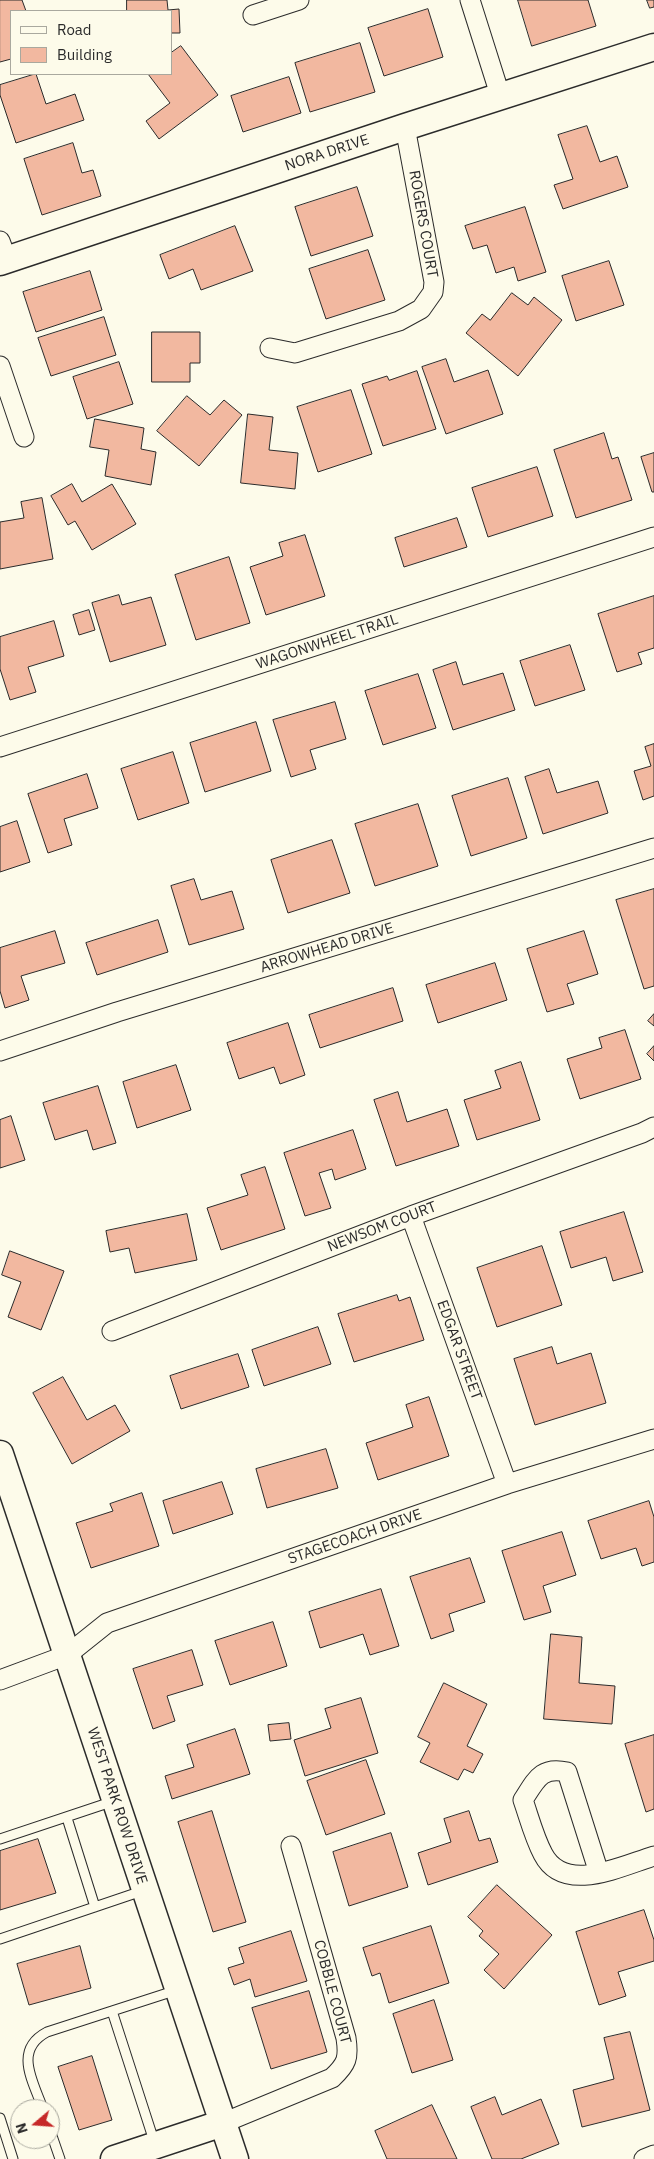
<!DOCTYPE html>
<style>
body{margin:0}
#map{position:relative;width:654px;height:2159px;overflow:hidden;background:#fdfbea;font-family:"IBM Plex Sans",sans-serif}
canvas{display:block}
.legend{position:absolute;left:10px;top:10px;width:162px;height:65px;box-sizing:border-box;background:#fdfbea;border:1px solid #a9a89e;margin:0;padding:6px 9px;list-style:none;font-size:15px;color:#2b2b2b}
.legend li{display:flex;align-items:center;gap:10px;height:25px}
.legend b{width:25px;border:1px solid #a9a89e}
.north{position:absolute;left:10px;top:2099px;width:50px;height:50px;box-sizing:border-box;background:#fdfbea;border:1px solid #a9a89e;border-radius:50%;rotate:252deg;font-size:14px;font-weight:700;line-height:20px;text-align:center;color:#2b2b2b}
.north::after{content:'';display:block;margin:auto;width:18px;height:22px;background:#c62828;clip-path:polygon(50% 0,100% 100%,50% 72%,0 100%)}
</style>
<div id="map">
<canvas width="654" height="2159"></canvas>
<ul class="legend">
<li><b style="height:6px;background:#fdfbea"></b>Road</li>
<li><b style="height:14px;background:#f2b8a0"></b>Building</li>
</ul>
<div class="north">N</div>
</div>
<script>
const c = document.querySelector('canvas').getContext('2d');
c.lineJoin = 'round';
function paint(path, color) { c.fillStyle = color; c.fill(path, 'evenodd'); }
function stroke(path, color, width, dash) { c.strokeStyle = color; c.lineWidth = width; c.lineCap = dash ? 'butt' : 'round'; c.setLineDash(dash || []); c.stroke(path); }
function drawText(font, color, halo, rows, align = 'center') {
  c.font = font + ' "IBM Plex Sans",sans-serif'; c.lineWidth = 4; c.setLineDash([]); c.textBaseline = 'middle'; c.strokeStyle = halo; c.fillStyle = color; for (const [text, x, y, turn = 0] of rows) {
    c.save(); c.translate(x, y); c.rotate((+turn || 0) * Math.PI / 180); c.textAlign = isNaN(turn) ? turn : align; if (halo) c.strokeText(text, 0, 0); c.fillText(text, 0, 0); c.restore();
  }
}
const building = new Path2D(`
 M0,0H22L26,11H11V59L0,62Z
 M127,0H167L168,10L179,9L180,33H171V11H127Z
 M518,0H588L596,26L532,46Z
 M647,0H654V7L650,8Z
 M428,9L443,57L384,76L368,28Z
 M360,43L375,92L310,112L295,63Z
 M181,46L218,95L159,139L146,121L170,103L148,74H171V53Z
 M36,74L46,104L75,94L84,120L16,143L0,95V85Z
 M289,77L301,113L243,132L231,96Z
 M587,126L600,162L617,156L628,187L563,209L554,185L573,179L558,135Z
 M73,143L82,173L93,170L101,196L42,215L24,159Z
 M357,187L373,236L311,256L295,207Z
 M525,207L546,272L518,281L514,267L496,273L487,245L473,249L465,226Z
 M235,226L253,271L201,290L193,269L169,279L160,255Z
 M368,250L385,300L326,319L309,269Z
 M609,261L624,305L576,321L562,276Z
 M90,271L102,310L36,332L23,292Z
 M512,293L528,305L534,297L562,320L518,376L466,333L482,314L490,320Z
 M104,317L116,355L51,376L38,338Z
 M152,332H200V363H190V382H152Z
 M446,359L454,382L488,370L503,414L446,434L422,367Z
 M119,362L133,404L87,419L73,377Z
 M417,371L436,429L383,446L362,384L387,376L389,380Z
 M351,390L372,454L318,472L297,407Z
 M187,396L210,415L224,400L242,415L199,466L157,431Z
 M248,414L273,417L269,450L298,453L295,489L241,483Z
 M95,419L144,428L141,449L156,452L151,485L105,476L109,450L90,447Z
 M604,433L612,459L618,457L632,500L576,518L554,450Z
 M654,453V492H652L641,457Z
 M537,467L553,516L488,537L472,488Z
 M72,484L82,502L112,484L136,524L92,550L75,521L68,525L51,496Z
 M42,498L53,559L0,569V522L24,518L21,502Z
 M457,518L467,547L404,567L395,538Z
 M305,535L325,596L266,615L250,567L283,556L279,543Z
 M229,557L250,623L196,640L175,575Z
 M119,595L122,605L151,597L166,645L110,662L92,603Z
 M654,596V648L638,653L642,664L617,672L598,614Z
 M89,610L95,630L79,635L73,615Z
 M54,621L64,656L28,667L36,692L10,700L0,669V637Z
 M570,645L585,690L535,706L520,661Z
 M456,662L463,685L503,673L515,710L453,730L433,670Z
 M418,674L436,728L383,745L365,691Z
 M335,702L346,739L310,750L316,769L291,777L273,720Z
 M256,722L271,771L205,792L190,743Z
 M654,744V796L643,800L634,771L651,766L645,747Z
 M173,752L189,803L138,820L121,769Z
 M549,769L557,793L598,781L608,813L543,834L525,777Z
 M87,774L98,808L64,819L72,845L48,853L28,794Z
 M508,778L527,838L471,856L452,796Z
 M418,804L438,866L375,886L355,824Z
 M17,821L30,862L0,872V827Z
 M332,840L350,893L288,913L271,860Z
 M194,879L201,900L232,891L244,929L189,945L171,886Z
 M654,889V986L644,989L616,900Z
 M158,920L168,952L97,975L86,943Z
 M55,931L65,963L21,976L29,1000L5,1008L0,991V948Z
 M584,931L598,974L567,984L574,1004L547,1012L527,949Z
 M495,963L507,1000L438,1023L426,985Z
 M393,988L403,1021L320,1048L309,1015Z
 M654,1014V1026L648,1021Z
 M288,1023L305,1075L280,1084L274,1067L239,1079L227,1043Z
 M625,1030L641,1079L580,1099L567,1059L602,1048L599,1038Z
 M654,1046V1061L647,1054Z
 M521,1062L540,1120L477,1140L464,1100L501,1088L495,1071Z
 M176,1065L191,1110L137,1128L123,1082Z
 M98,1086L116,1143L93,1150L87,1130L55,1140L43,1103Z
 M398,1092L407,1122L447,1109L459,1146L396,1166L374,1100Z
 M11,1116L25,1160L0,1168V1120Z
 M353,1130L366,1169L335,1180L332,1169L319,1173L331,1208L305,1216L284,1153Z
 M265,1167L285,1229L221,1250L207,1208L248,1195L241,1175Z
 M624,1212L643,1272L613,1281L606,1257L571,1268L560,1232Z
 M187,1214L197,1260L135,1273L129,1248L110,1252L106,1231Z
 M542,1246L562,1305L497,1327L477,1268Z
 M10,1251L64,1271L41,1330L8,1317L21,1282L2,1275Z
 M397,1295L399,1301L410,1297L424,1340L354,1362L338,1314Z
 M318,1327L331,1364L264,1386L252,1350Z
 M552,1347L557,1364L591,1353L606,1403L535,1425L514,1359Z
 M238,1354L249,1387L181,1409L170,1376Z
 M63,1377L87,1420L115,1405L130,1431L72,1464L33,1393Z
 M429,1397L449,1456L378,1480L366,1443L413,1427L406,1405Z
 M326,1449L338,1488L267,1508L256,1469Z
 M222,1482L233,1514L173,1534L163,1501Z
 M142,1493L159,1546L91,1568L76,1523L113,1511L110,1504Z
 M649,1501L654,1517V1562L642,1566L636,1548L601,1559L588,1521Z
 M562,1532L576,1575L543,1586L551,1612L524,1620L502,1551Z
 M470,1558L485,1602L449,1614L454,1631L431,1639L410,1577Z
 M381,1589L399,1646L370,1655L363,1634L320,1648L309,1612Z
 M273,1622L287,1666L230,1685L215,1641Z
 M551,1634L582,1637L579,1683L615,1686L612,1724L544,1719Z
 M192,1650L203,1685L167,1696L175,1721L153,1729L133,1669Z
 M444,1683L487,1704L467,1746L483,1754L473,1773L464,1769L458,1780L420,1762L430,1743L418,1737Z
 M361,1698L378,1753L305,1776L294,1740L331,1728L325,1709Z
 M289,1723L291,1739L270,1741L268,1725Z
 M235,1729L250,1774L172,1799L165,1776L194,1767L187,1745Z
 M654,1735V1809L646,1812L625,1744Z
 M366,1760L385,1814L326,1835L307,1781Z
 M212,1811L246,1922L213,1932L178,1822Z
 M469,1811L479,1841L490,1838L498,1862L428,1885L418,1853L451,1842L444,1819Z
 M391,1833L408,1887L349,1906L333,1852Z
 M38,1839L56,1893L0,1910V1851Z
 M497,1885L552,1935L504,1989L484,1970L499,1954L479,1936L483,1931L468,1917Z
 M644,1910L654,1940V1961L618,1972L626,1996L599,2005L576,1932Z
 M431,1926L449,1983L389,2003L380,1973L372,1976L363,1948Z
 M291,1931L307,1981L255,1997L250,1979L234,1985L228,1968L244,1963L239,1948Z
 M80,1946L91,1988L29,2005L17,1964Z
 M309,1991L327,2052L271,2069L252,2008Z
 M434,2000L453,2060L412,2073L393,2014Z
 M630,2032L650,2110L582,2127L573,2090L614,2079L604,2038Z
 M92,2056L112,2120L79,2130L58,2067Z
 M495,2097L502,2115L541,2099L559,2144L521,2159H492L471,2107Z
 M432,2105L457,2159H387L375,2131Z`);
const lane = new Path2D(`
 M67,1818L95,1907
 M0,1839L114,1801
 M0,1939L142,1891
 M112,2011L155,2144
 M43,2109C33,2081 13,2050 47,2032L177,1990
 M0,2118L13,2159
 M50,2130L60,2159`);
const street = new Path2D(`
 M470,0L501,98
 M253,15L299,0
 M0,241L7,260
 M270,348L295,353L399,321L421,309L433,292L434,282L405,127
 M0,366L24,437
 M0,747L654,537
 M0,1051L117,1012L654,848
 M411,1216L507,1484
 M112,1331L411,1216L642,1133L654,1127
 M0,1680L67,1655L107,1623L507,1484L654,1439
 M599,1873L567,1772C541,1766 536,1780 523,1800C529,1817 534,1837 543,1854C564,1895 621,1866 654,1856
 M223,2123L332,2078C347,2064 349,2058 346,2038L291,1846
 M644,2159L654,2155`);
const secondary = new Path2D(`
 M0,262L405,127L654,47
 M0,1454L235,2159
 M114,2159L223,2123`);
const streetNames = [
 ["NORA DRIVE",327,153,-18],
 ["ROGERS COURT",423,224,80],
 ["WAGONWHEEL TRAIL",327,642,-18],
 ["ARROWHEAD DRIVE",327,948,-17],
 ["NEWSOM COURT",382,1227,-21],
 ["EDGAR STREET",459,1350,70],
 ["STAGECOACH DRIVE",355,1537,-19],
 ["WEST PARK ROW DRIVE",117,1806,72],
 ["COBBLE COURT",332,1992,75]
];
paint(building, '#f2b8a0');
stroke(building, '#2b2b2b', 1);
stroke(lane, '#2b2b2b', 11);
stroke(street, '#2b2b2b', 21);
stroke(secondary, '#2b2b2b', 29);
stroke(lane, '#fdfbea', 9);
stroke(street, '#fdfbea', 19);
stroke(secondary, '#fdfbea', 26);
drawText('15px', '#2b2b2b', '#fdfbea', streetNames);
</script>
